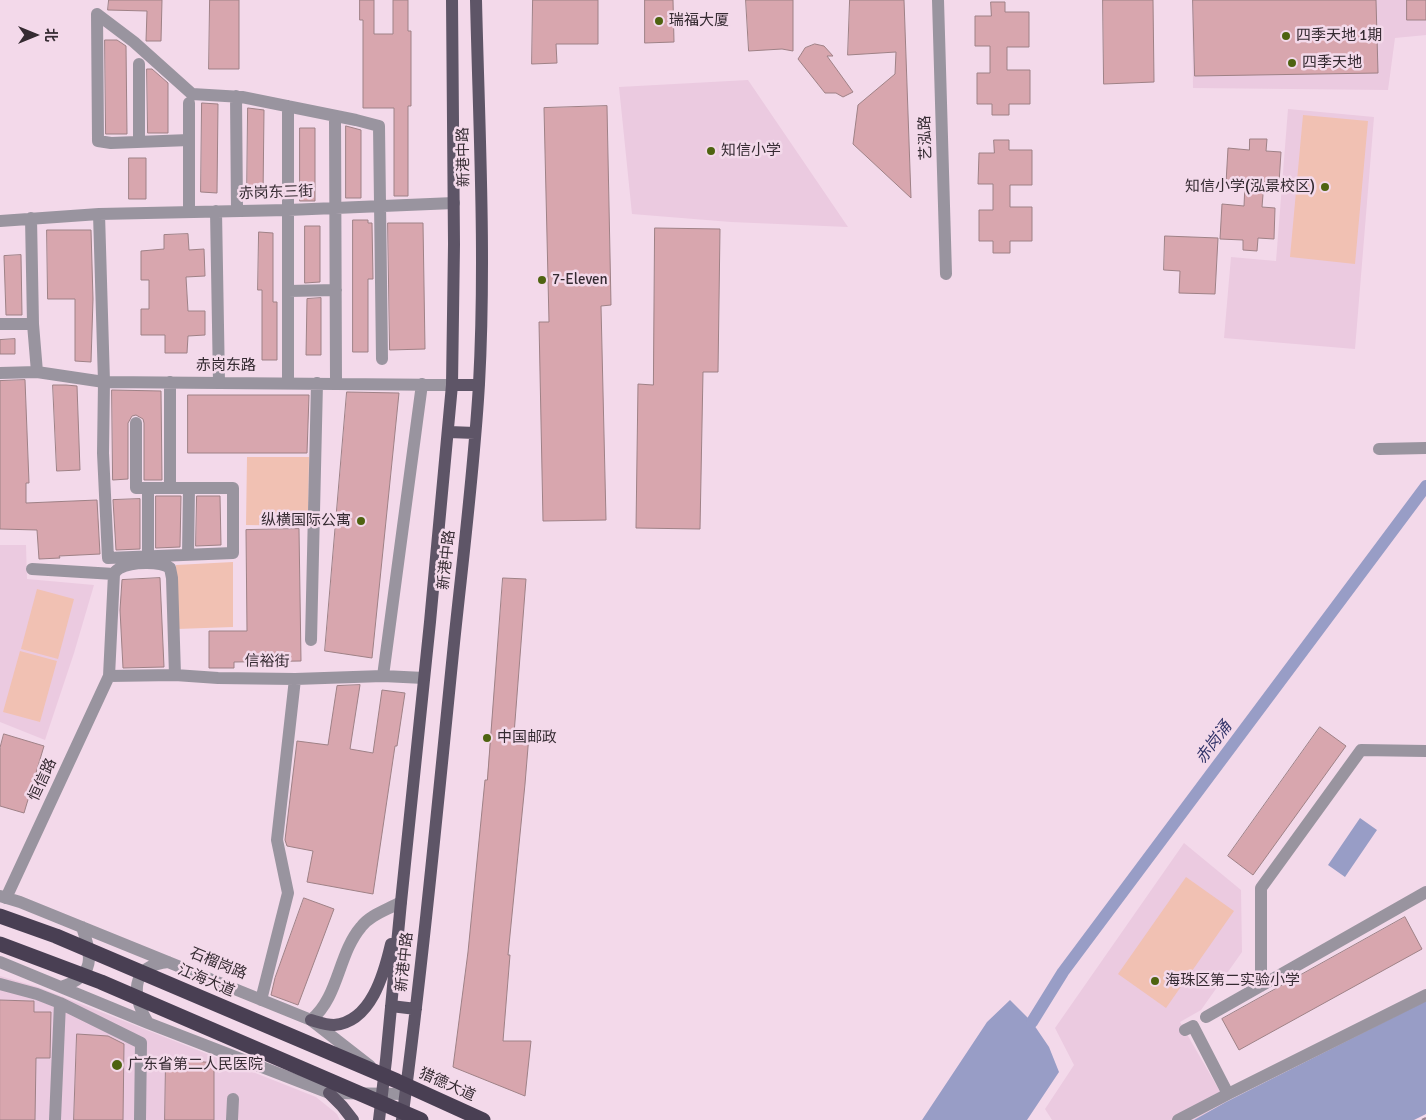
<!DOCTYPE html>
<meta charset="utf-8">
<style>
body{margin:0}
#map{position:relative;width:1426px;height:1120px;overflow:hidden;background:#f3d9ea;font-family:Signika,"Noto Sans SC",sans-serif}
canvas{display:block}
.north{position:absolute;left:10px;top:10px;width:50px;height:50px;-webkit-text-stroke:4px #f3d9ea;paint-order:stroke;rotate:90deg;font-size:14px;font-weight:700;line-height:20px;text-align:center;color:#352b32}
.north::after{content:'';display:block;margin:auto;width:18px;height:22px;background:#352b32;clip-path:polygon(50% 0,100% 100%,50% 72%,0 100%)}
</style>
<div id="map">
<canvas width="1426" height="1120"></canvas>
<div class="north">北</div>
</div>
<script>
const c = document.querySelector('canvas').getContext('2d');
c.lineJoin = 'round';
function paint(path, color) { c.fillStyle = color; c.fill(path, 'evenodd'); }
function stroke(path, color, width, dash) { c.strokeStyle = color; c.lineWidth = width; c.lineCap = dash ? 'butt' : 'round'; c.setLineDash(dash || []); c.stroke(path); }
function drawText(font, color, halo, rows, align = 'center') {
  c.font = font + ' Signika,"Noto Sans SC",sans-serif'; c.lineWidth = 5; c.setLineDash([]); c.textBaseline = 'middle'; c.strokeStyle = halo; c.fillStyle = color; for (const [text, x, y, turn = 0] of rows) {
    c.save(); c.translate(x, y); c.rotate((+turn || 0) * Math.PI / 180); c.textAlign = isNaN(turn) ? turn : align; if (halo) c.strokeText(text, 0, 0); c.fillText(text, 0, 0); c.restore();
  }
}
const built = new Path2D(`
 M1192,0H1426V35L1395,38L1388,90L1193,88Z
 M748,80L848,227L731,222L632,214L619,87Z
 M1288,109L1374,117L1355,349L1224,338L1231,257L1276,261Z
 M0,545H26L27,579L94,585L74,653L45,740L0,722Z
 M1184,843L1241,890L1242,952L1201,1010L1180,1022L1226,1102L1194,1120H1052L1045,1109L1074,1065L1055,1028Z
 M0,976L38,987L316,1097L337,1114L340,1120H0Z`);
const green = new Path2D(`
 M1303,115L1368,121L1355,264L1290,257Z
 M247,457H309L308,526L246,525Z
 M233,562V627L177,629L176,565Z
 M37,589L74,599L58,659L21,649Z
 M20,651L57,661L40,722L3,712Z
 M1186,877L1234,911L1166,1008L1118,974Z`);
const water = new Path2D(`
 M1360,818L1377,830L1345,877L1328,865Z
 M1010,1000L1032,1022L1049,1047L1059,1072L1027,1120H922L987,1022Z
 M1426,1001V1114L1414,1120H1194L1226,1102Z`);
const canal = new Path2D(`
 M1032,1022L1063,972L1426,486`);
const building = new Path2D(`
 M109,0H162L161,41H146L147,11L108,10Z
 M210,0H239V69H209Z
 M360,0H374V34H393V0H408V31H411V106H408V196H394V108H363V20H360Z
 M533,0H598V44H556L557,63L532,64Z
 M645,0H673L674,42L645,43Z
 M746,0H793V51L782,49L749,51Z
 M850,0H904L911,198L853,144L858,105L895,74L896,52L848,55Z
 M1103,0H1153L1154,82L1104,84Z
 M1193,0H1376L1378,73L1195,76Z
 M1407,0H1426V20H1407Z
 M991,2H1005V12H1029V47H1007V70H1030V104H1009V115H992V104H977V73H990V46H975V16H991Z
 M105,40H117L126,46L127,134H106Z
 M815,44L824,46L833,56H827L853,92L843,97L836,93H825L798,59L805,48Z
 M147,69H152L168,83V133H148Z
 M202,103L218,104L217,193L201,192Z
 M607,106L611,305L601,306L606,520L543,521L539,322H549L544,108Z
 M248,108L264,110L263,197H247Z
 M346,126L361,130V198H346Z
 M300,128H315V201H300Z
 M1250,139H1267L1266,151L1281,152L1279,183L1264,182L1262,207L1275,208L1274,239L1258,238L1257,251L1243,250V240L1220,239L1222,204L1244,206L1245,184L1226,183L1228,148L1249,150Z
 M994,140H1009V150H1032V185H1010V207H1032V241H1010V253H993V241H979V210H993V184H978L979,153H994Z
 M129,158H146V199H129Z
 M353,220H368V223H372L373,279H368V352H353Z
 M388,223H423L425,349L390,350Z
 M305,226H320V282L305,283Z
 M655,228L720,229L718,372H703L700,529L636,528L638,384L653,385Z
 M47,230H91L93,299L91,362L75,361V299H48Z
 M259,232L273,233V302H277V360H262V290H258Z
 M188,234L189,250L204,249L205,276L186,277L188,311H205V335L188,336L187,353H165V335H141V309H149V280H141V251L164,249V235Z
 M1165,236L1218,238L1215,294L1179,293L1180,271L1164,270Z
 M21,255L22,315H6L4,256Z
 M321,298V355H306L307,299Z
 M15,339V354H0V340Z
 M25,380L29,483H26V503L97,500L100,554L59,556L60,558L39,559L37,530L0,529V381Z
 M53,385H66L77,386L80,470L57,471Z
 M112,390L161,391L162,480H144V423L143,419L136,415L132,416L128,423V479L113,480Z
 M347,392L399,393L372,658L325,651Z
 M188,395H309L307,453H188Z
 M156,496H181L180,547L156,548Z
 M197,496H220L221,545L196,546Z
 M140,499V549L116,550L113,500Z
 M299,529L301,661L234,662V668H209V631H247L246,530Z
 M160,578L164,667L123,668L120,610L122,580Z
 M503,578L526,579L514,734L529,735L525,784L508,955H510L503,1041H531L525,1096L453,1067L468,952L485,780H487Z
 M360,685L350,749L373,753L382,690L405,693L397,746H395L373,894L307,882L313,851L287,846L285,840L297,741L328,745L337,686Z
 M1320,727L1346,746L1253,875L1228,856Z
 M4,734L44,746L24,813L0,806V748Z
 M304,898L334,909L298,1005L271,995L275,978Z
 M1405,917L1422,949L1239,1050L1222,1019Z
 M0,1000L30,1001H34V1012H51L50,1058H36L35,1120H0Z
 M77,1034L108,1036L124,1044L123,1120H74Z
 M166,1058L214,1063V1120H165Z`);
const path = new Path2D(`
 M1422,1120L1426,1118`);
const minor = new Path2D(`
 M938,0L946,274
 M139,64V142
 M236,96L237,211
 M189,103V212
 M288,106V383
 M335,116L336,383
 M189,140L111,143L98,141L97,14L134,42L192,94L242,97L356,120L379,126L382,359
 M216,211L219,383
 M99,214L104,382L103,453L108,558L233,553V488H170V382
 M31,218L33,324L37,372
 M0,221L99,214L288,210L454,203
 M288,291L336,290
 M0,324H33
 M0,373L37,372L104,382L452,385
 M136,423V488H170
 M1379,449L1426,448
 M148,488V557
 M188,555L189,488
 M32,569L114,574
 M311,640L317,383
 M109,676L175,675L218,678L295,679L383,676L424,678
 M383,676L422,384
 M0,896L20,902L311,1020L370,1066
 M6,898L109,676L114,574C115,572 118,569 120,568C131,562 160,561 170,568L172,578L175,675
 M0,962L148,1023L329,1093L405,1094
 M0,984L37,994L60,1003L141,1043L140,1120
 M1261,986V888L1361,750L1426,751
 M61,987C96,976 92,956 82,927
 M261,1000L288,893L277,840L295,679
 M1206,1017L1426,892
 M311,1020C339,997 338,954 361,927C370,915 387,910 401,902
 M148,1023C132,996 129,966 168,962
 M1185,1030L1193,1026L1228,1094L1426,995
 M55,1120L60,1003
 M232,1120L233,1099
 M1178,1120L1228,1094`);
const major = new Path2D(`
 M452,385H479
 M449,432L475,433
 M391,1006L416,1009
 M311,1020C318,1022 326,1025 334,1025C371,1022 384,974 391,944
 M329,1093L342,1106L353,1120
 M379,1120L386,1060L401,902L430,622L452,385L454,244L452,0
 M402,1120C423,961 438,802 454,643C463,557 474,470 479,384C486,256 479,128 476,0`);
const highway = new Path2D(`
 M0,916L56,936L397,1081L483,1120
 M0,944L101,982L421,1120`);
const markers = [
 [659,21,5,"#4e6310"],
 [1286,36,5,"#4e6310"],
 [1292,63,5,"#4e6310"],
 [711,151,5,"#4e6310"],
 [1325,187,5,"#4e6310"],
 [542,280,5,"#4e6310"],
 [361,521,5,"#4e6310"],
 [487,738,5,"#4e6310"],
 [1155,981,5,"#4e6310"],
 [117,1065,6,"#4e6310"]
];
const poiNames = [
 ["瑞福大厦",669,21],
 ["四季天地 1期",1296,36],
 ["四季天地",1302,63],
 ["知信小学",721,151],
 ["知信小学(泓景校区)",1315,187,"right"],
 ["7-Eleven",552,280],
 ["纵横国际公寓",351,521,"right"],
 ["中国邮政",497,738],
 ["海珠区第二实验小学",1165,981],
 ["广东省第二人民医院",128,1065]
];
const streetNames = [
 ["艺泓路",926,138,-92],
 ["新港中路",464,157,-91],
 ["赤岗东三街",276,193,-2],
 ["赤岗东路",226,366],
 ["新港中路",447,560,-84],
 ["信裕街",267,662,1],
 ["恒信路",43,780,-65],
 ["新港中路",405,962,-84],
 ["石榴岗路",218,964,22],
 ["江海大道",206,981,23],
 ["猎德大道",447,1085,24]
];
const waterNames = [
 ["赤岗涌",1214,743,-53]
];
paint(built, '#ebcae0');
paint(green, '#f1c1b3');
paint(water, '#989dc6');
stroke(canal, '#989dc6', 12);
paint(building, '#d8a6ae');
stroke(building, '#9e8186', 1);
stroke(path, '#998793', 2.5, [5, 2.5]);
stroke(minor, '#99949f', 12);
stroke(major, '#5e5567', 12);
stroke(highway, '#493f53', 15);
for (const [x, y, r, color] of markers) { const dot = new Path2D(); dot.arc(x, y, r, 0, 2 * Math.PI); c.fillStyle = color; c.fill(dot); stroke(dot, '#f3d9ea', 2); }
drawText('15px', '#352b32', '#f3d9ea', poiNames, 'left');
drawText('15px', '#352b32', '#f3d9ea', streetNames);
drawText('italic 16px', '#33356a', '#f3d9ea', waterNames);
</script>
